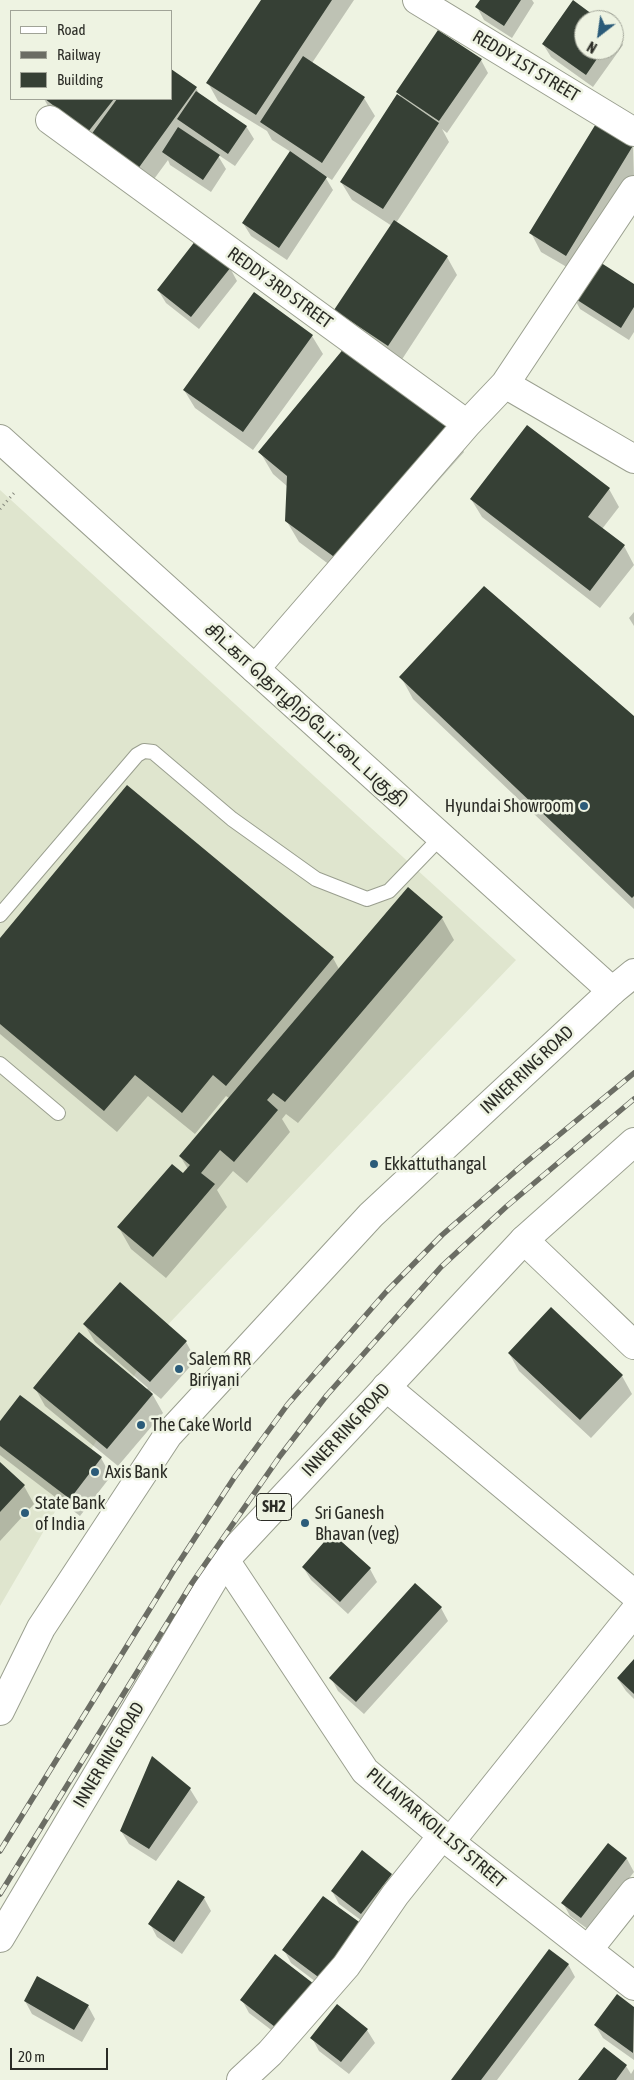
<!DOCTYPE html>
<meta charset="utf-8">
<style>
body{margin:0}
#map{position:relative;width:634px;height:2080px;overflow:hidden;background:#eef3e2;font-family:"Asap Condensed",sans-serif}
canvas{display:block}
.legend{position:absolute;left:10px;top:10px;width:162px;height:90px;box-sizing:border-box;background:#eef3e2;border:1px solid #a0a397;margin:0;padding:6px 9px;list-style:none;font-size:15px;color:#2b2c26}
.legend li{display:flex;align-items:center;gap:10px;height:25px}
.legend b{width:25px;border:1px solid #a0a397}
.north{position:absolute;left:574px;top:10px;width:50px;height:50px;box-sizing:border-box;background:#eef3e2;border:1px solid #a0a397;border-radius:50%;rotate:210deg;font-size:14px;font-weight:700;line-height:20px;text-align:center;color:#2b2c26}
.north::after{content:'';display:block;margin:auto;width:18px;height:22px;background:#2b5b79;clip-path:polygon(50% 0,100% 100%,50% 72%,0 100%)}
.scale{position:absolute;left:10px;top:2048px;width:98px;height:22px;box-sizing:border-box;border:2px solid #2b2c26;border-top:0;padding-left:6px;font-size:15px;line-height:18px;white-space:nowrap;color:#2b2c26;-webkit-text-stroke:4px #eef3e2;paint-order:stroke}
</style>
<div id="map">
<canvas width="634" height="2080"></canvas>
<ul class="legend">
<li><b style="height:6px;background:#fff"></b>Road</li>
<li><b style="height:6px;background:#6b6d64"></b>Railway</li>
<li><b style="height:14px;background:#364035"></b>Building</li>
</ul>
<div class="north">N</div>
<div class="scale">20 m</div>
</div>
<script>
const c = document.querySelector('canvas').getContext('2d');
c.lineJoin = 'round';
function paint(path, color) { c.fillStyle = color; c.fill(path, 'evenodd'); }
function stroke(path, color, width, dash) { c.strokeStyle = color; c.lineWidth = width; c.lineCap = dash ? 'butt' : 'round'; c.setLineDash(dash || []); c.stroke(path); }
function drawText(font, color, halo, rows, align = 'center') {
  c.font = font + ' "Asap Condensed","Noto Sans Tamil",sans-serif'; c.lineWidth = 5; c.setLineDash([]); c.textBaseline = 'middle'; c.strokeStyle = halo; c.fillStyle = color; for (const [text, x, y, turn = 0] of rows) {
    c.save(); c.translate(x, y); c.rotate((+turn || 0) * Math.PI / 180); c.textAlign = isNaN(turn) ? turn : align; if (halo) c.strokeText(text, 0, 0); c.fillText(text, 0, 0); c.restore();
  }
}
const built = new Path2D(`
 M0,490L516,960L158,1335L0,1606Z`);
const shadow = new Path2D(`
 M262,0H354L312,63L364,98L375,116L332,180L324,175L333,190L287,260L251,236L243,223L291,152L272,140L267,131L218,101L208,83Z
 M481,0H532L534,3L512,38L484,20L477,7Z
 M573,2L598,20H584V50H614V31L623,45L593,87L551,57L543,44Z
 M481,60L488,73L447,133L442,129L449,142L396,223L447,257L457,275L399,364L346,328L336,310L392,226L352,200L341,182L402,99L398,92Z
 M196,88L200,95L246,126L254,139L235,166L217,154L226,169L211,192L170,165L168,160L146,190L52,113L44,99H171Z
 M633,145L634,179L577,273L541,252L531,233Z
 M230,268L237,281L199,329L166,303L158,290Z
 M634,285V332L629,340L580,309L573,296Z
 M312,336L323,354L253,450L195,408L184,390Z
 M452,431L464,452L350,580L299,542L286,520L288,487L273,474L260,452Z
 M609,489L619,507L602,529L624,546L634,565L600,608L482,517L471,499Z
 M634,612V626L629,618Z
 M401,677L634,718V909L413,699Z
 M442,918L454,940L298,1123L286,1114L282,1119L290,1132L247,1183L233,1171L217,1190L227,1207L166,1278L131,1249L119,1228L188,1169L180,1156L229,1098L226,1096L195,1134L148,1096L117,1132L0,1034V940L333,958L339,969Z
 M84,1324L186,1342L196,1360L161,1399L150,1390L163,1413L118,1466L45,1406L35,1388L146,1390L148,1388L95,1342Z
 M509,1353L622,1376L632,1394L591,1438L519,1371Z
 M0,1423L101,1458L111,1476L80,1516L0,1455Z
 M0,1464L24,1486L34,1504L0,1541Z
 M303,1567L370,1569L377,1582L348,1614L311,1580Z
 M415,1585L441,1608L448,1621L364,1714L338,1691L331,1678Z
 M634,1661V1699L626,1691L618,1679Z
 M190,1789L198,1802L156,1861L129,1844L121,1831Z
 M608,1845L627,1859L634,1872L589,1930L570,1916L563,1903Z
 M391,1875L399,1888L369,1926L339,1904L332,1891Z
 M204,1898L211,1911L182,1954L157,1937L150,1924Z
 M324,1898L328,1991L291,1963L284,1950Z
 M568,1964L575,1977L497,2080H452Z
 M313,1985L287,2042L249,2013L242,2000Z
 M617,1996L634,2008V2060L603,2038L595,2025Z
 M25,2001L88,2006L95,2019L82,2042L32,2014Z
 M338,2006L367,2030L375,2043L349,2074L319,2051L312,2038Z
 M626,2066L631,2074L634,2069V2080H580Z`);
const building = new Path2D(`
 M261,0H332L256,115L206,83Z
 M480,0H521L504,26L475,7Z
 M573,0L600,20H584V50H603L586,75L542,44Z
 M438,30L482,59L439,121L396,92Z
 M303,56L365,97L322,163L260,122Z
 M171,69L197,87L135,173L88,139L117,99H171Z
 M196,91L247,126L228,154L177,119Z
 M397,94L439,123L383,209L340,182Z
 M45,99H114L88,132Z
 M597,122L634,144L566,256L529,233Z
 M178,127L220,155L203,180L162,152Z
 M290,151L327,177L279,248L242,223Z
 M394,220L448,256L388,346L334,310Z
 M196,240L231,267L191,317L157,290Z
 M595,259L634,284V307L621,328L571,296Z
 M254,292L313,335L243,432L183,390Z
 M345,347L453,430L337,559L285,521L287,476L258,452Z
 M527,425L610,488L588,517L625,545L590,591L470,499Z
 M484,586L634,716V896L632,898L399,677Z
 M127,785L334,957L226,1086L213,1075L182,1113L135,1075L104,1111L0,1024V938Z
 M408,887L443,917L285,1102L273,1093L267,1100L278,1110L234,1162L220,1150L201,1173L215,1184L153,1257L117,1227L172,1164L183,1173L190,1165L179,1156Z
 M120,1282L187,1341L150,1382L83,1324Z
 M551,1307L623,1375L580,1420L508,1353Z
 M79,1332L153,1394L107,1449L33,1388Z
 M20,1395L102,1457L70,1499L0,1446V1421Z
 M0,1462L25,1485L0,1512Z
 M332,1533L371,1568L340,1602L302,1567Z
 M415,1583L442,1607L356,1702L329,1678Z
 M634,1659V1694L617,1678Z
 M152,1756L191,1788L149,1849L120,1831Z
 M608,1843L627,1858L581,1918L561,1903Z
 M362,1850L392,1874L361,1914L331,1891Z
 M178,1880L205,1897L174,1942L148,1924Z
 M323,1896L362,1924L321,1979L282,1950Z
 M549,1949L569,1964L481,2080H451Z
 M275,1954L314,1984L279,2030L240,2000Z
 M37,1976L89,2005L74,2030L24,2001Z
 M617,1994L634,2007L633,2053L594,2025Z
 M337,2004L368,2029L341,2062L310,2038Z
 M604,2047L627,2065L616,2080H578Z`);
const path = new Path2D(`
 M0,509L14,493`);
const service = new Path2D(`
 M0,915L137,755L144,751L153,752L232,819L316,879L367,899L389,891L441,837
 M0,1064L58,1113`);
const minor = new Path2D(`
 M417,0L634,132
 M50,120L467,424L505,384L634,190
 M505,384L634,459
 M255,669L467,424
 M524,1240L634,1345
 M386,1387L634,1594
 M225,1560L365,1771L450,1842L634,1986
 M450,1842L634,1612
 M588,1950L634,1892
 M241,2080L270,2053L346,1966L395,1895L442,1836`);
const tertiary = new Path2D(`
 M0,439L612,991`);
const primary = new Path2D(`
 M0,1711L41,1628L168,1435L371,1215L612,991L634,973
 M0,1938L225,1560L524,1240L634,1142`);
const rail = new Path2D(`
 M0,1851L174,1570L234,1478L288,1404L386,1292L442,1235L525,1163L634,1073
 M0,1894L192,1583L280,1456L327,1395L441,1267L507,1206L634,1099`);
const markers = [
 [584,806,5,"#2b5b79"],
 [374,1164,5,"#2b5b79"],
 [179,1369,5,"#2b5b79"],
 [141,1425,5,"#2b5b79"],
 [95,1472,5,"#2b5b79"],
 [25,1513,5,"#2b5b79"],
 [305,1523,5,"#2b5b79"]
];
const shields = [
 [274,1507,35]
];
const shieldNames = [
 ["SH2",274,1507]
];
const streetNames = [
 ["REDDY 1ST STREET",526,66,31],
 ["REDDY 3RD STREET",280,288,36],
 ["சிட்கா தொழிற்பேட்டை பகுதி",306,715,42],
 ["INNER RING ROAD",527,1070,-43],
 ["INNER RING ROAD",346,1430,-47],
 ["INNER RING ROAD",109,1755,-59],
 ["PILLAIYAR KOIL 1ST STREET",436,1828,40]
];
const poiNames = [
 ["Hyundai Showroom",574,806,"right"],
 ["Ekkattuthangal",384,1164],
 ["Salem RR",189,1359],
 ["Biriyani",189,1380],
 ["The Cake World",151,1425],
 ["Axis Bank",105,1472],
 ["State Bank",35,1503],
 ["of India",35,1524],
 ["Sri Ganesh",315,1513],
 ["Bhavan (veg)",315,1534]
];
paint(built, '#dfe5ce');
paint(shadow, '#0003');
paint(building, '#364035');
stroke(service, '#9a9f8f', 16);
stroke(minor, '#9a9f8f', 30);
stroke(tertiary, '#9a9f8f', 30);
stroke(primary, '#9a9f8f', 30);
stroke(path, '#83867b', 3, [1, 4]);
stroke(service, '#fff', 14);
stroke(minor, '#fff', 28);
stroke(tertiary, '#fff', 28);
stroke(primary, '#fff', 28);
stroke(rail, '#6b6d64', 5.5);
stroke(rail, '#eef3e2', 4, [11]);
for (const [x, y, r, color] of markers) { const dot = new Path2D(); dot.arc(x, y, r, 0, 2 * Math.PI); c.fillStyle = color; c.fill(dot); stroke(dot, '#eef3e2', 2); }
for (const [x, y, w] of shields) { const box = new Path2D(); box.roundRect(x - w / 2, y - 13.5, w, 27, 4); c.fillStyle = '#eef3e2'; c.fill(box); stroke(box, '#2b2c26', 1); }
drawText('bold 16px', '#2b2c26', null, shieldNames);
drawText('18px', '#2b2c26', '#eef3e2', streetNames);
drawText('18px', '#2b2c26', '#eef3e2', poiNames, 'left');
</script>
